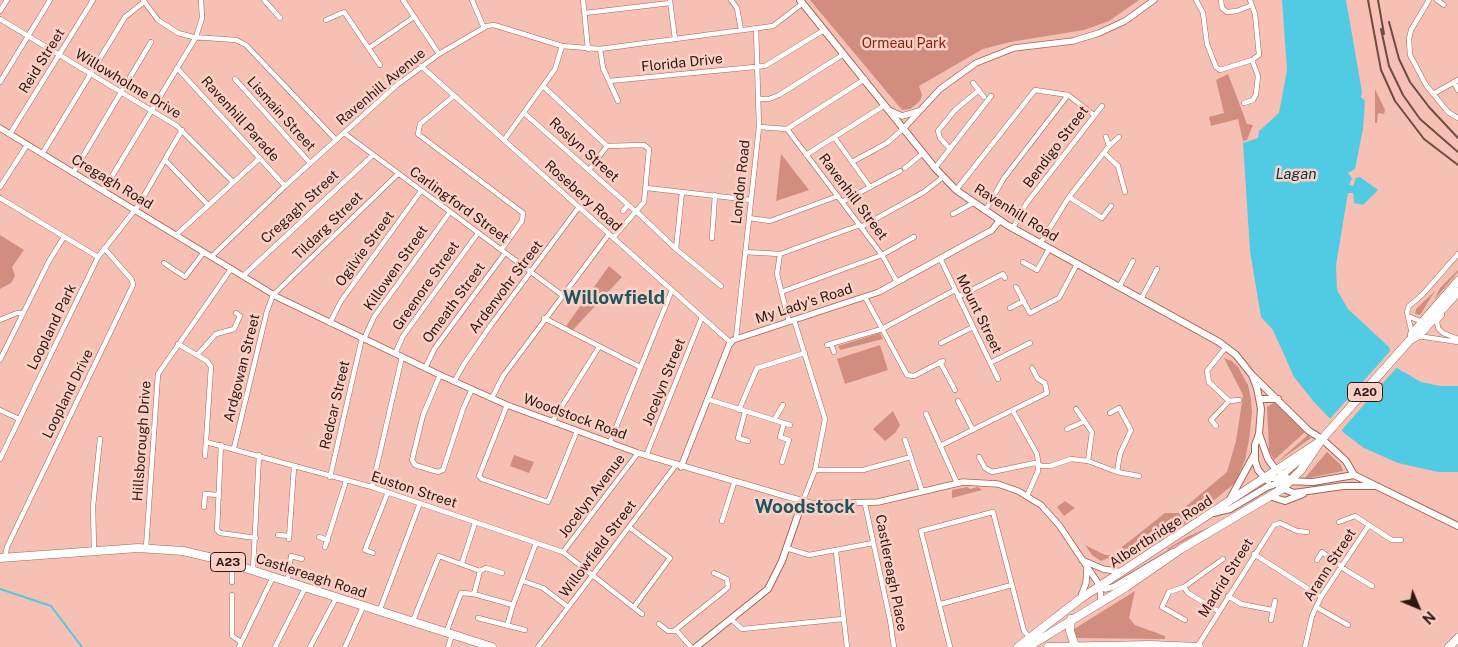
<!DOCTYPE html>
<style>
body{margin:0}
#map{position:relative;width:1458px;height:647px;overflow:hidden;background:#f7c0b4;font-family:"Public Sans",sans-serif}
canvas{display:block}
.north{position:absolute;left:1393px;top:582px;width:50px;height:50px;-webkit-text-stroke:4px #fbd1c7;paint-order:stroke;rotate:135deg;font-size:14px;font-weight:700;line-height:20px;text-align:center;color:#2f1712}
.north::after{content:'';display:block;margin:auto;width:18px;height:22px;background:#2f1712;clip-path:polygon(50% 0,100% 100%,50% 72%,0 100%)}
</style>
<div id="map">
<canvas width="1458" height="647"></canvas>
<div class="north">N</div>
</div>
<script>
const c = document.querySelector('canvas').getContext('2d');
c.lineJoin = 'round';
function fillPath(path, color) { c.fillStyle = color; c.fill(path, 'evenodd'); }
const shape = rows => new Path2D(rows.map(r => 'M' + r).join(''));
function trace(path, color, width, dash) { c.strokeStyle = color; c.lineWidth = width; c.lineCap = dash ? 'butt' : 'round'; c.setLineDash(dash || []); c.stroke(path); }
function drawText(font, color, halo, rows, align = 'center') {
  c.font = font + ' "Public Sans",sans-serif'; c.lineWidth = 5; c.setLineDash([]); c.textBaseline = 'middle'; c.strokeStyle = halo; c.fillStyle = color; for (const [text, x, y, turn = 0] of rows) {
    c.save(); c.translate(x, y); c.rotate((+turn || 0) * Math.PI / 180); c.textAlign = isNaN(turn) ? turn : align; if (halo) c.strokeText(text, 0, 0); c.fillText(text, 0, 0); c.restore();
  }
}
fillPath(shape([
 [810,0,1139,0,1109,21,1084,30,1010,42,983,49,919,86,922,95,920,101,910,109,902,110],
 [1228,74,1247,124,1253,125,1247,140,1243,141,1238,119,1211,126,1209,117,1224,113,1216,80],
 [1375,89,1385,110,1384,114,1378,113,1377,123,1375,123],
 [781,154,809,190,776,201],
 [0,235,24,250,12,267,15,276,11,283,0,289],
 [609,266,622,277,573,330,566,326],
 [1458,270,1458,272,1434,300,1440,288],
 [1435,291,1420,315,1415,314,1416,309],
 [880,333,883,339,840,350,838,346],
 [880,345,888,370,845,384,837,359],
 [1224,358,1232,361,1238,367,1248,385,1251,399,1252,412,1249,440,1245,460,1235,483,1213,501,1206,502,1195,509,1192,513,1191,520,1131,557,1122,556,1112,561,1108,558,1101,561,1092,555,1085,545,1105,555,1112,555,1165,513,1178,513,1227,472,1236,441,1243,395],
 [1275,402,1305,432,1274,460,1269,450,1267,407],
 [893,411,900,425,896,432,885,441,873,429],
 [1308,435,1311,438,1276,463],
 [1327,452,1341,465,1343,471,1304,479],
 [514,455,534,462,529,473,510,466],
 [967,487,970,489,978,487,982,490,952,498,952,490],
 [1065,501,1075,508,1064,516,1057,507],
 [1214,525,1168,550,1167,549,1187,537],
 [1135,591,1129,618,1135,625,1165,636,1165,639,1076,638,1074,629]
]), '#d18e7f');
fillPath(shape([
 [1282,0,1346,0,1362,92,1361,97,1365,101,1363,129,1355,169,1348,173,1352,178,1349,185,1353,186,1356,178,1360,177,1378,190,1363,205,1354,203,1353,193,1348,193,1336,265,1337,290,1348,309,1389,347,1395,367,1421,382,1440,386,1458,386,1458,472,1438,472,1398,463,1364,448,1344,433,1314,402,1294,377,1273,330,1261,317,1250,251,1243,143,1258,138,1259,131,1279,113,1287,70]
]), '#50cbe3');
fillPath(shape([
 [1392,349,1398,366,1340,432,1328,421]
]), '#f7c0b4');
trace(shape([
 [0,589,51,606,82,647]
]), '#50cbe3', 2);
const minor = shape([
 [143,0,158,20,178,33,193,37,236,40,246,45,336,140],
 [264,0,280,18],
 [403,0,439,54],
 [472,0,484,28],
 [583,0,588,49],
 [731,0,737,8,741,30],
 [1196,0,1203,13,1207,44,1216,67,1220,70,1252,60,1259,55,1255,14,1250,0],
 [1221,0,1222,8,1227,12,1237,11,1252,5],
 [1429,0,1411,30,1409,39,1410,55,1426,85,1448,112,1458,118],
 [1437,0,1444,5],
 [670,1,675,39],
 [0,11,7,0],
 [585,13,670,3],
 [0,19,177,126,233,182],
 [326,20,344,12,380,65],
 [369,48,414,17],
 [600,49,603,68,618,101],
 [421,66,730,342],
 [177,68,285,186],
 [235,79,310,163],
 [609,81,765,66,824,30],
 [0,82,50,0],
 [1454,82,1458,90],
 [973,83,984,97],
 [543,86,607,146,644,145,649,149,644,202,613,238],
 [1433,94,1458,80],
 [454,96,420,124,418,134,523,213,522,221,501,250],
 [759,99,769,99,779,95,844,54],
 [1244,103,1253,100,1256,94,1258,76,1252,60],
 [524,113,633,209],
 [759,127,787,129,865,79],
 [787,129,882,255,897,282],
 [344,133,562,295],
 [10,134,93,0],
 [834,137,870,187],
 [1106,137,1109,146],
 [504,140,555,69,562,46],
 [950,149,940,138,938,131,955,110,979,90],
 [1104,153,1118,166,1125,192],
 [42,154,125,17,144,2],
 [806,155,885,105],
 [165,160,208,205],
 [852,162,887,143,904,128],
 [905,168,923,153],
 [935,168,991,96],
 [589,170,607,146],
 [73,173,151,42],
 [0,187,27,145],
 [647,188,751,200],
 [956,190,1035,90,1068,95,1094,115],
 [103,191,196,37,202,18,201,0],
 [1069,197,1102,218,1111,206],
 [0,198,98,257],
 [842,202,900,171],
 [623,211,628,205],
 [985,211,1004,178,1068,95],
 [637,212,676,249,721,286],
 [953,214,973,203],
 [749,218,770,221,838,196],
 [861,227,924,192,943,177],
 [1013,228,1026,204,1102,106],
 [176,235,260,158],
 [712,238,715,195],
 [1040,244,1069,197,1109,146,1119,137],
 [676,249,682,192],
 [745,252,780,254,860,225],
 [780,254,777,274,789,322],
 [211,257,285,186,397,85,439,54,487,26,494,25,562,46,600,49,773,26,803,3],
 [940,258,998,379],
 [1023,262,1037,270,1049,249],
 [164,263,185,277,204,252],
 [243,276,373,155],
 [1016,287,1030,313,1059,298,1077,264],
 [1119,287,1133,261],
 [781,292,882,255,914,237],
 [865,297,907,375,914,376,943,361],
 [958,297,1003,274,1005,278],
 [1141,299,1157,269],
 [1010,308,1024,301],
 [1442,315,1437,321,1438,328,1443,333,1458,339],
 [1408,316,1422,322],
 [544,318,640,367],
 [0,320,17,313,23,313],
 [794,320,825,419,815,470,802,503],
 [330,323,341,301,421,191],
 [1412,334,1407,312,1409,306,1422,295,1458,254],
 [1418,336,1458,342],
 [736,338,759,127,756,28],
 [364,339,374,317,450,212],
 [941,343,973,327],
 [178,344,207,361,211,367,205,456],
 [831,344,834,352],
 [827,345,882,329,955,290],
 [395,354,403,336,478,233],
 [197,355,216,334,234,329,240,316,236,313],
 [0,360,49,261,64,237],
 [940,362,955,390],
 [990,363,1030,343],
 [425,368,435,348,505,253],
 [440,375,423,415,412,460,415,465,438,472,443,470,463,409,472,389],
 [454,382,464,364,491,325,579,207],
 [492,398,503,376,609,234],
 [707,399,790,425],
 [958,401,973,430],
 [1229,401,1239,400],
 [507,405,479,476,482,479,548,502,577,431],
 [1076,409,1092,432,1088,461],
 [0,410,19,419],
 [739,410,757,368,805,353],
 [1013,411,1037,454,1038,461,1038,471,1027,496],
 [745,412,738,438,748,441],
 [1110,413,1119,408,1131,430,1120,454,1117,472],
 [926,414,957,483],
 [774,420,783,405],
 [552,422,599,347],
 [1216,426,1211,420,1229,401,1209,382,1207,371,1226,347],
 [1067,429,1083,422],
 [905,440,922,491],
 [206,442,372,487,563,552,642,614],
 [610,442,672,290],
 [221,445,217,530,220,533,256,538],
 [940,446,1047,393,1045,383,1038,379,1032,368],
 [234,448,267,311,273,295,398,174],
 [646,456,702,317],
 [979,457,985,468,992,472,1035,463,1042,466,1050,466,1071,459,1088,461,1117,472,1139,476],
 [0,459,98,257,138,206,182,130],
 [782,462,789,440,780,437,784,423],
 [815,470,863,470,911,457],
 [330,477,362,338],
 [372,487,402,357],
 [865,504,890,620,894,647],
 [204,507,205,494,218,495],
 [722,521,734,483],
 [1339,522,1355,516,1392,540,1401,540],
 [629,527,670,558,634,607],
 [278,535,289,536],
 [319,537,328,540],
 [289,539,294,467],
 [325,547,346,481],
 [146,548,158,374,231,269],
 [786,548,809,555,873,543],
 [94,550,93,506,100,439],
 [563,552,638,453],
 [836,552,847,647],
 [373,553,365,550,388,492],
 [1254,554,1321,597],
 [5,557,7,547,133,285,132,280,104,248],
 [1317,560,1322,552,1347,571,1372,586],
 [232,563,232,582],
 [462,563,475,523],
 [253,570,259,455],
 [480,571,486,568,502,573],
 [523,581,543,588,568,607],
 [287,582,291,556,302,559],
 [1184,587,1188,593,1218,611],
 [232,595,232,636,241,642],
 [1228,596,1241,604,1272,610],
 [941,604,1012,585],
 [1316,607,1348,625],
 [379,612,420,503],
 [478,618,525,630],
 [731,619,742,629,843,619],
 [1185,620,1162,607,1169,592,1184,587,1223,559],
 [1271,620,1275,601],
 [412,623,439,556,480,571,474,594],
 [659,624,668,631,674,631,725,590,728,587,727,579,714,573],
 [507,626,513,605,536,543],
 [676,630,691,647],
 [446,633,461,593,474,594,513,605],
 [239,647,273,577],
 [275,647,305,588],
 [310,647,336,598],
 [345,647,363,607],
 [448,647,452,635],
 [538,647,676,465],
 [950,647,921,531,993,512,1024,631,1031,639],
 [1197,647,1274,525,1280,523,1297,531,1307,532],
 [1305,647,1312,616,1321,597,1369,525]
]);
const tertiary = shape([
 [891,111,902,116,919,111],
 [0,128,279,298,440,375,507,405,638,453,813,504,878,502,963,482,998,484,1018,491,1041,505,1059,525,1100,586,1101,601],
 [904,128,940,89,976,63,1014,48,1073,41,1099,33,1125,21,1154,0],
 [681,467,729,345,733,340,879,292,992,230,1000,220],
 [1082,560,1103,569,1122,572],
 [1100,586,1105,589,1113,587,1172,552],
 [1080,599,1086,583,1087,568]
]);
const secondary = shape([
 [800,0,935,168,956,190,1007,225,1219,342,1236,355,1252,375,1257,388,1261,409,1259,434,1268,459,1276,470,1292,481],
 [1253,376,1309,431,1322,439,1346,461,1354,475],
 [1260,399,1278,399],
 [1259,434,1255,445,1255,461,1258,470,1268,481],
 [1265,478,1279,478,1303,458,1313,453],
 [1279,487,1294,493,1343,486,1375,486],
 [1272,497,1285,501,1303,494],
 [1229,501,1254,455],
 [1213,513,1230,509,1267,487,1283,481,1313,482,1354,475,1458,526],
 [696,647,768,589,782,561,802,503]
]);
const primary = shape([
 [1412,338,1412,334,1458,281],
 [0,558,138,548,183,551,217,559,492,647],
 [1071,619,1070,631,1075,646],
 [1018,647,1080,599,1319,442],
 [1028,647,1126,587,1181,549,1282,489,1301,470,1322,439,1410,340,1419,335,1458,292],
 [1048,647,1151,645,1199,647],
 [1449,647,1458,638]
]);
trace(minor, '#a26558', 5.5);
trace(tertiary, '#a26558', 7);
trace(secondary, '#a26558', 8);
trace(primary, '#a26558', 9);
trace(minor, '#fff', 4.5);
trace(tertiary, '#fff', 5.5);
trace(secondary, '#fff', 6);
trace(primary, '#fff', 8);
trace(shape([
 [1368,0,1381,70,1395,101,1424,139,1458,165],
 [1378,0,1384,34],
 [1389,22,1399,59,1410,82,1429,107,1458,138],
 [1381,29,1389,66,1403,95,1420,119,1458,152]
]), '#6d4c44', 2);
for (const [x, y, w] of [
 [1365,392,35],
 [228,562,35]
]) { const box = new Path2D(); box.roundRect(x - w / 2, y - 9.5, w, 19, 4); c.fillStyle = '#fbd1c7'; c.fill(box); trace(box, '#2f1712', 1); }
drawText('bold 12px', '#2f1712', null, [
 ["A20",1365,392],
 ["A23",228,562]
]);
drawText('14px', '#8a220f', '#fbd1c7', [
 ["Ormeau Park",904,44]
]);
drawText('14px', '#2f1712', '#fbd1c7', [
 ["Reid Street",42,61,-58],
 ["Florida Drive",682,63,-6],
 ["Willowholme Drive",128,84,31],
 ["Ravenhill Avenue",381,87,-40],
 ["Lismain Street",281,114,48],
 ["Ravenhill Parade",240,119,48],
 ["Bendigo Street",1056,147,-53],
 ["Roslyn Street",584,150,42],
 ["Cregagh Road",112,182,31],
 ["London Road",741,182,-84],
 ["Rosebery Road",583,196,42],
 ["Ravenhill Street",853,197,53],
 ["Carlingford Street",459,205,36],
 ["Cregagh Street",300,207,-43],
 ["Ravenhill Road",1016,213,32],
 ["Tildarg Street",328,226,-44],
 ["Ogilvie Street",365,249,-54],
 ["Killowen Street",396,268,-55],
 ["Greenore Street",426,286,-55],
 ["Ardenvohr Street",506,287,-53],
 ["Omeath Street",454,303,-54],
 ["My Lady's Road",804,304,-18],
 ["Mount Street",979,314,64],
 ["Loopland Park",52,327,-64],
 ["Ardgowan Street",242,368,-76],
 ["Jocelyn Street",664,382,-68],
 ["Loopland Drive",68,394,-64],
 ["Redcar Street",335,405,-77],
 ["Woodstock Road",575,417,20],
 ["Hillsborough Drive",142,441,-86],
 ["Euston Street",414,490,18],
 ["Jocelyn Avenue",592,496,-53],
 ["Albertbridge Road",1161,532,-33],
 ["Willowfield Street",598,549,-53],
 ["Arann Street",1330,565,-57],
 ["Castlereagh Place",891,573,79],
 ["Castlereagh Road",311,576,18],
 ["Madrid Street",1226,578,-58]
]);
drawText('italic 15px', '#003a44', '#fbd1c7', [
 ["Lagan",1296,174]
]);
drawText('bold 19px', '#1e5660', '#fbd1c7', [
 ["Willowfield",614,298],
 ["Woodstock",805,507]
]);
</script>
